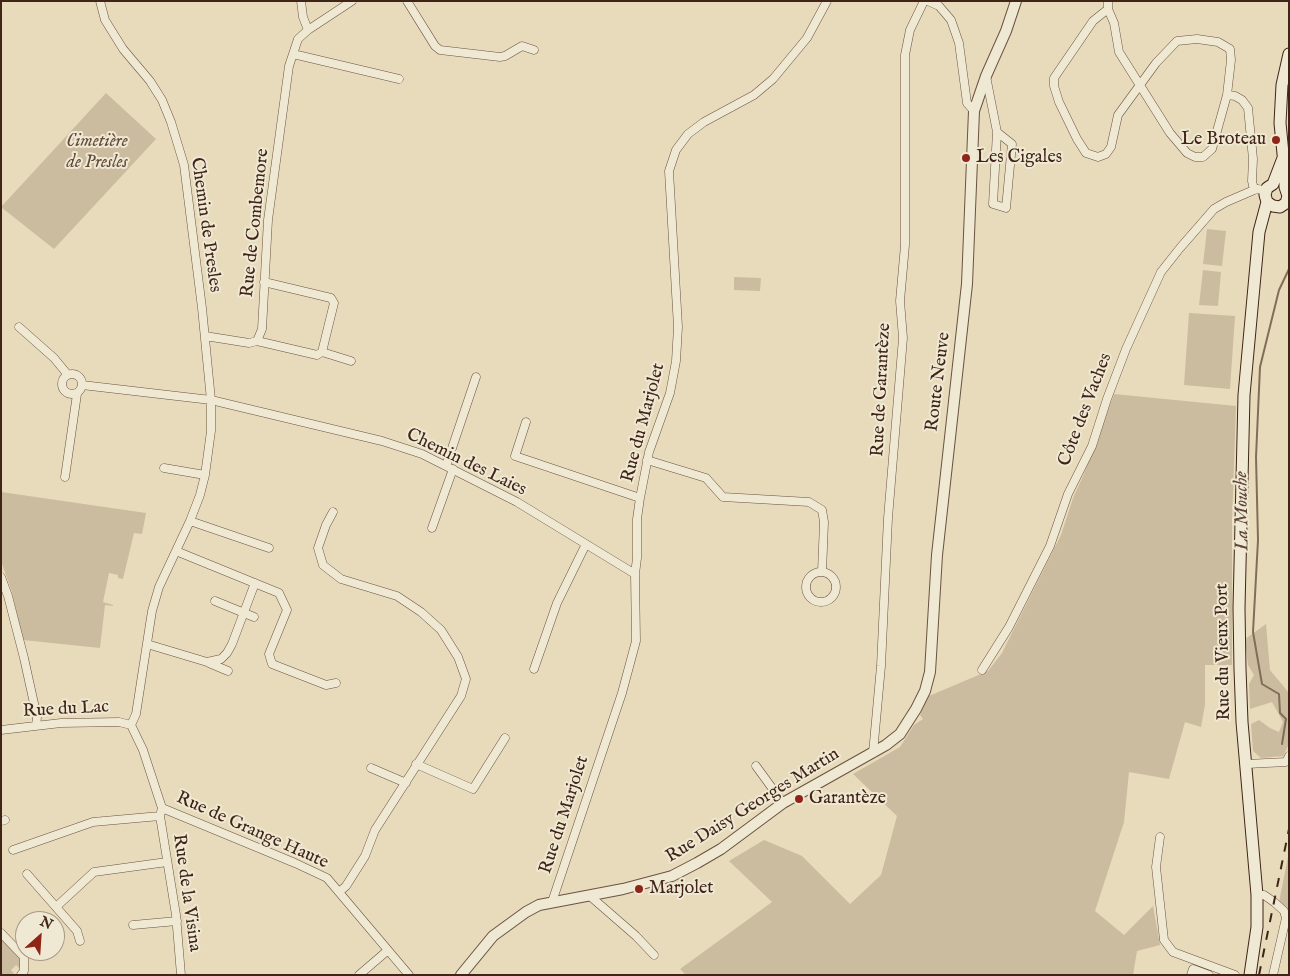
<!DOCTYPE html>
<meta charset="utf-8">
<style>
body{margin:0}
#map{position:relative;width:1290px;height:976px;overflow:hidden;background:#e7dbbb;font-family:"IM FELL English",serif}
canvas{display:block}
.frame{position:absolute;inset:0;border:2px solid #402418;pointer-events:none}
.north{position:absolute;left:15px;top:911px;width:50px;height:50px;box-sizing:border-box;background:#efe8d3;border:1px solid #a99a88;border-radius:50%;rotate:26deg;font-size:14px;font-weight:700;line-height:20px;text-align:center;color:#402418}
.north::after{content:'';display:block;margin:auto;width:18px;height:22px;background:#8f2418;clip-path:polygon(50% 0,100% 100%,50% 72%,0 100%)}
</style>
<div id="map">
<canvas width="1290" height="976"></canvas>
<div class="frame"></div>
<div class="north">N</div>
</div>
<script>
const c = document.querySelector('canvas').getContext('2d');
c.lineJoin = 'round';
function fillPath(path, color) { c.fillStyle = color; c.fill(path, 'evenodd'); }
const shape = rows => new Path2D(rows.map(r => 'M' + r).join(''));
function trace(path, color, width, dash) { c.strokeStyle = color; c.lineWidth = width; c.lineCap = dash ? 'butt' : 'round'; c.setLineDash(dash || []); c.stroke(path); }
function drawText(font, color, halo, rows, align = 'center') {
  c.font = font + ' "IM FELL English",serif'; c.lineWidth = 4; c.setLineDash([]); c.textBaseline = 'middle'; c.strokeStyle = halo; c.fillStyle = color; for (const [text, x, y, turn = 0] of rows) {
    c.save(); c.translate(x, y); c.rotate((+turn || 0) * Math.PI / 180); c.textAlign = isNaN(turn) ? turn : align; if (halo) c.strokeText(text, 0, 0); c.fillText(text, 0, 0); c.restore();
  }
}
fillPath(shape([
 [106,93,156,139,54,249,1,207],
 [1207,229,1226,231,1222,266,1203,264],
 [1203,270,1221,272,1218,306,1199,305],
 [734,277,761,278,760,291,734,290],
 [1189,313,1235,316,1230,389,1184,385],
 [1114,394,1236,406,1232,521,1232,665,1205,665,1205,705,1201,727,1185,722,1169,779,1129,772,1124,822,1095,911,1124,935,1153,906,1160,945,1137,951,1133,975,686,975,680,969,772,902,729,861,764,840,802,856,850,904,881,875,897,816,853,774,900,747,914,725,923,719,920,715,929,696,988,671,1002,653,1061,535,1073,498,1084,474],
 [1,492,146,513,142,534,134,533,123,579,118,578,118,575,109,573,103,602,113,605,113,606,105,605,100,648,23,640,12,592,1,561],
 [1266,624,1270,670,1289,693,1289,744,1283,756,1261,758,1253,751,1251,724,1259,720,1270,728,1279,732,1283,722,1272,702,1250,709,1249,684,1254,675,1248,665,1245,639],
 [1289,852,1289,935,1278,907],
 [1,937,21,959,22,964,19,968,16,965,11,970,14,974,13,975,1,975]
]), '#cbbc9f');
trace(shape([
 [1282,744,1286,719,1280,713,1279,694,1262,684,1253,632,1258,540,1256,457,1260,367,1279,290,1289,269]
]), '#826d59', 2);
const minor = shape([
 [100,1,105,20,123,49,150,81,162,100,171,122,184,165,202,308,211,400,211,431,205,475,200,495,190,521,159,587,152,611,136,714,131,725],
 [301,1,303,17,308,30],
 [407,1,435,46,440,50,500,57,505,56,522,46,534,50],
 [928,1,939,6,951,20,959,43,967,103,974,111],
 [1108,1,1108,9,1114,23,1119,52,1170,133,1187,153,1195,157,1203,157,1212,149,1227,95,1235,96,1242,100,1248,108,1253,159,1252,181,1254,190],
 [1108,9,1093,21,1054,78,1054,86,1059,102,1077,139,1086,153,1098,157,1106,154,1111,147,1118,115,1156,63,1177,41,1197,39,1218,42,1230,49,1231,60,1227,95],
 [293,54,399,79],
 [986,76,997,132,993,204,1006,208,1012,144,997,132],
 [19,327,54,358,68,375],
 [205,336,249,343,257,341,262,329,268,220,289,66,298,39,308,30,352,1],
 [257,341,317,355,322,352,334,303,331,298,264,282],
 [322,352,351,361],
 '62 384a10 10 0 1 1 20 0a10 10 0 1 1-20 0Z',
 [82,385,211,400,382,441,422,454,517,502,635,574],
 [526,422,515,456,640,498],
 [647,460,706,478,723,497,809,502,822,510,824,522,822,572],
 [446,466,476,377],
 [164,468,205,475],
 [65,477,77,394],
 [333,512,326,525,318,548,323,565,341,579,397,596,421,612,441,630,458,657,466,679,461,696,375,830,365,856,346,886,339,892],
 [190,521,269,548],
 [432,528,453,469],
 [176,551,279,593,287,610,269,654,272,664,326,685,336,683],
 '806 587a15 15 0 1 1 30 0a15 15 0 1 1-30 0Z',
 [1,577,8,596,24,658,37,717,36,726],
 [215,601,254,617],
 [147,644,207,662,221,659,227,653,232,644,255,583],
 [209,663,228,671],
 [534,669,557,603,586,544],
 [982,670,1009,627,1050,546,1068,494,1092,446,1107,399,1126,349,1161,272,1180,248,1214,209,1226,202,1254,190,1258,189,1266,191],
 [131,725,143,750,162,808,160,816,176,915,181,975],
 [1,730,61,723,119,722,131,725],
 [873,753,881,666,888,518,903,338,900,301,905,245,905,55,910,30,924,1],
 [416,764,473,789,505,738],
 [1247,764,1286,762,1289,756],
 [756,766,783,803],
 [371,768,406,783],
 [162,808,295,863,327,878,409,975],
 [1,821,5,820],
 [1160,837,1156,867,1164,940,1173,952,1235,975],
 [13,850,93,822,160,816],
 [27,874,77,931,80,941],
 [1257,895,1264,895,1274,902,1284,911,1286,918,1273,975],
 [590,896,636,936,654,955],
 [552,902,622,693,636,641,635,574,637,558,637,519,640,498,649,452,670,393,676,361,678,327,669,171,676,150,688,134,704,122,754,95,773,79,807,38,827,1],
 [56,907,94,872,167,862],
 [133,925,177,921],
 [1,933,24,957,24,971,21,975],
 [359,975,387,951],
 [1191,975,1193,969,1209,975]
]);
const tertiary = shape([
 [461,975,493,936,526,912,539,905,623,889,672,876,697,863,721,849,783,803,886,745,900,734,916,709,925,691,930,672,937,555,967,284,974,111,986,76,1006,31,1016,1]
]);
const secondary = shape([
 [1267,202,1273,206,1280,207,1286,203,1288,196,1285,187,1285,174,1280,123,1282,85,1289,54],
 [1250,975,1257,927,1257,895,1242,722,1240,669,1239,608,1244,395,1259,232,1267,202,1265,195,1267,188,1273,184,1283,158]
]);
trace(minor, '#6a5241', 9);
trace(tertiary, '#6a5241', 12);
trace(secondary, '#402418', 13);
trace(minor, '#efe8d3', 8);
trace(tertiary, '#efe8d3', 10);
trace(secondary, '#efe8d3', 11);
trace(shape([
 [1259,975,1289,829]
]), '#402418', 2, [9, 9]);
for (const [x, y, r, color] of [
 [1276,140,5,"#8f2418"],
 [966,158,5,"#8f2418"],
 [799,799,5,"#8f2418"],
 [639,889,5,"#8f2418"]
]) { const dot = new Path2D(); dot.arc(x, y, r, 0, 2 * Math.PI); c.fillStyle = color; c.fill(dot); trace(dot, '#efe8d3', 2); }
drawText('18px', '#402418', '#efe8d3', [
 ["Le Broteau",1266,140,"right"],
 ["Les Cigales",976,158],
 ["Garantèze",809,799],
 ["Marjolet",649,889]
], 'left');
drawText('italic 18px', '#634a3a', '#efe8d3', [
 ["Cimetière",97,142],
 ["de Presles",97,163]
]);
drawText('18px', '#402418', '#efe8d3', [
 ["Rue de Combemore",256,223,-84],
 ["Chemin de Presles",205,225,82],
 ["Route Neuve",939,382,-83],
 ["Rue de Garantèze",882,390,-87],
 ["Côte des Vaches",1086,410,-69],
 ["Rue du Marjolet",644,423,-75],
 ["Chemin des Laies",466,463,26],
 ["Rue du Vieux Port",1224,652,-91],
 ["Rue du Lac",66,710,-3],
 ["Rue Daisy Georges Martin",753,806,-32],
 ["Rue du Marjolet",565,815,-72],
 ["Rue de Grange Haute",252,831,24],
 ["Rue de la Visina",186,893,82]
]);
drawText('italic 19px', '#614838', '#efe8d3', [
 ["La Mouche",1243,511,-91]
]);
</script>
